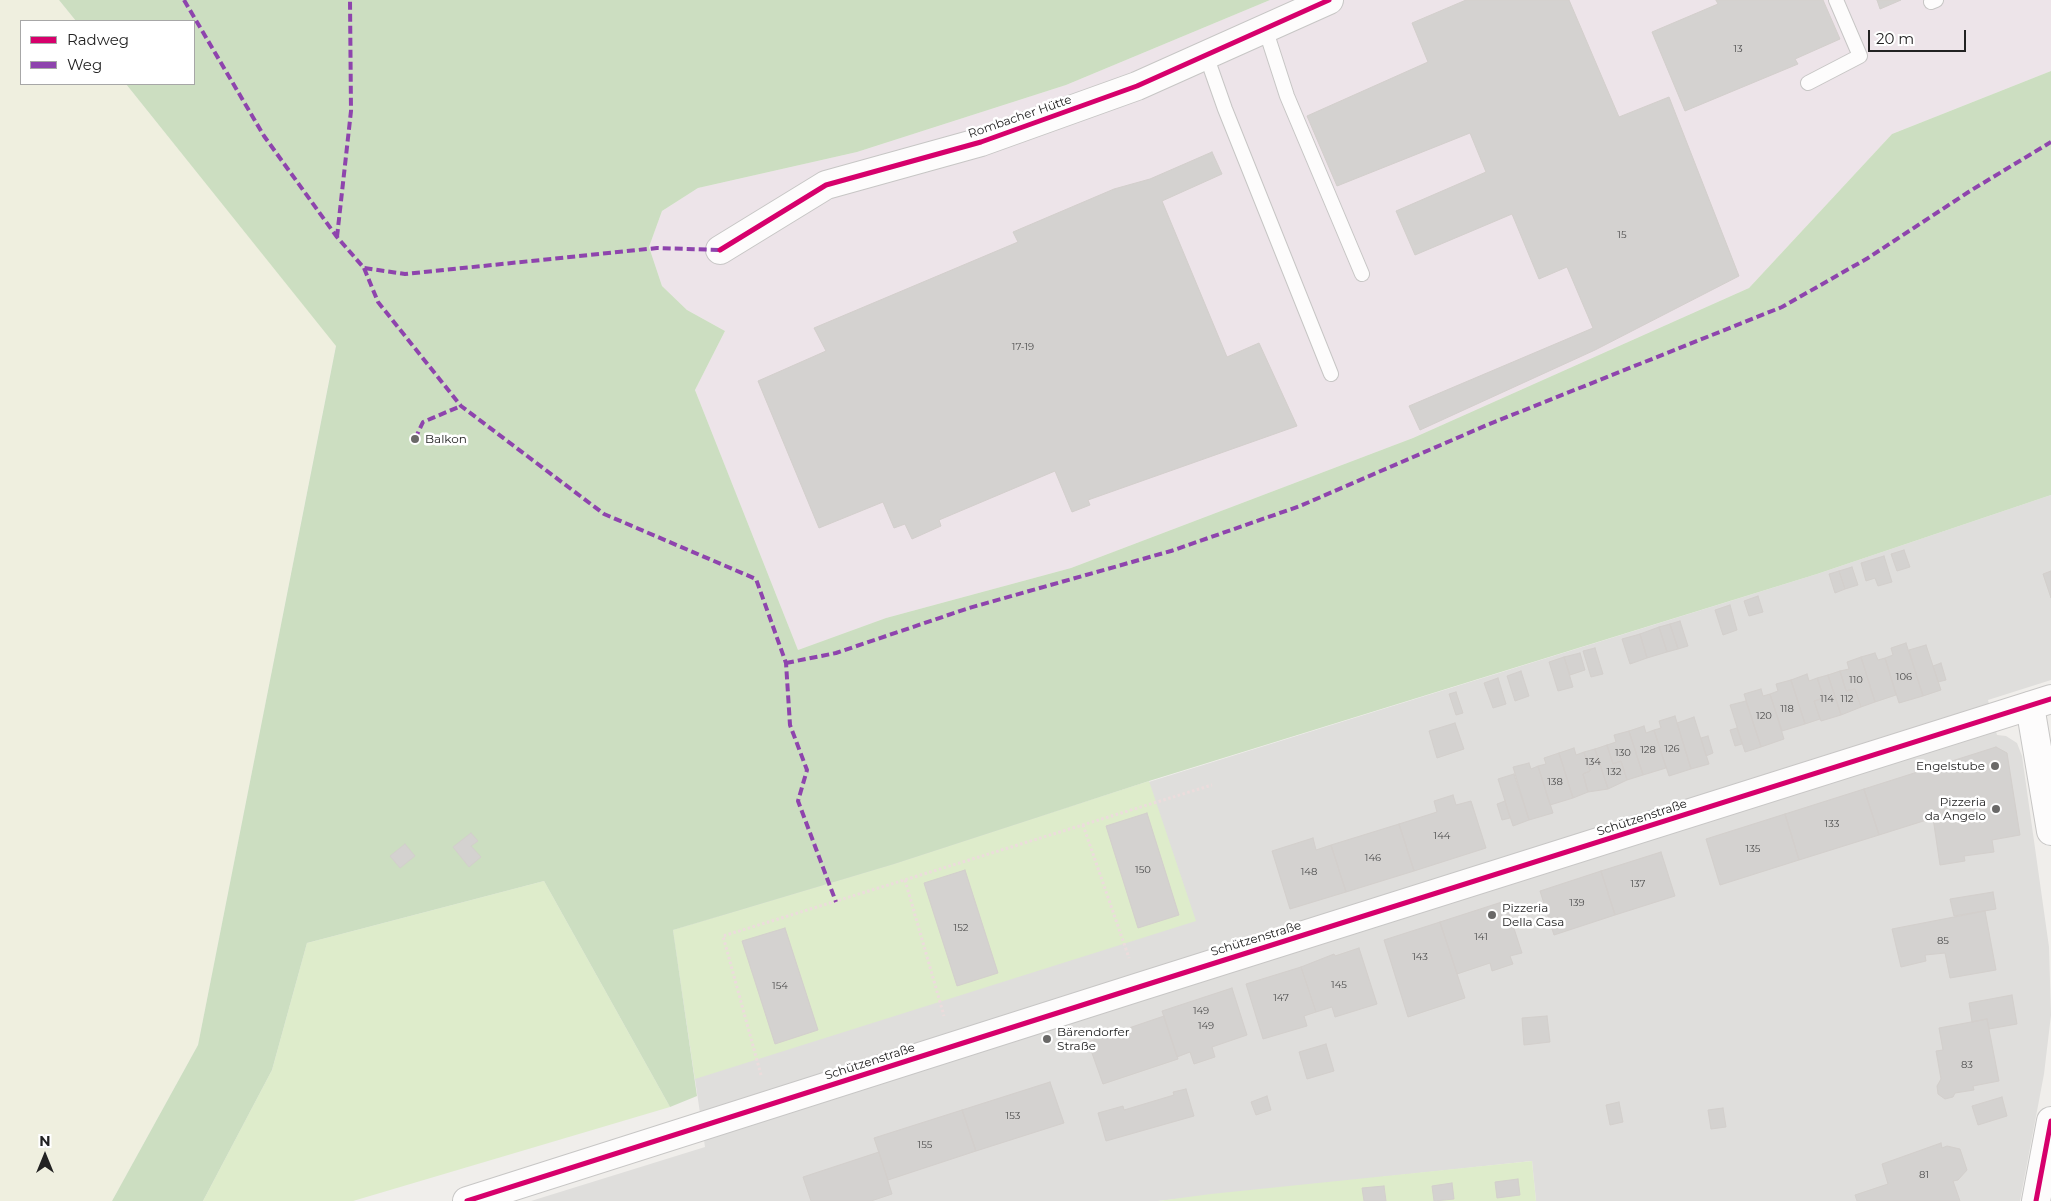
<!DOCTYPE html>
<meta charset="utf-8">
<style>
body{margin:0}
#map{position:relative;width:2051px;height:1201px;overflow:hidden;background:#f0eeeb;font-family:Montserrat,sans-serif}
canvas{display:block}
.legend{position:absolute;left:20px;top:20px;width:175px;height:65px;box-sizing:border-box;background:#fff;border:1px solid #a7a7a7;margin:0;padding:6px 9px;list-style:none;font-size:15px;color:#222}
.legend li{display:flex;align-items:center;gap:10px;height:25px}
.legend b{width:25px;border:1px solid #a7a7a7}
.north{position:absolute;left:20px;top:1131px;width:50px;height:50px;-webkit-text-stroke:4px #fff;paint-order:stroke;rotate:0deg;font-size:14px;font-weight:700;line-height:20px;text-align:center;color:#222}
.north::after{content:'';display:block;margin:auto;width:18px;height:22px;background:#222;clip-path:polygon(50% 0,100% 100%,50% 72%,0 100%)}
.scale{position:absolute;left:1868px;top:30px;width:98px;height:22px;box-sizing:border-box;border:2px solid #222;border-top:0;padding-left:6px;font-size:15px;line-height:18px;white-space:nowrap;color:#222;-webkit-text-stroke:4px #fff;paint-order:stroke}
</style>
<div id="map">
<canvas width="2051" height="1201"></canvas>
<ul class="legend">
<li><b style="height:6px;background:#d6006c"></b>Radweg</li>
<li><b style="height:6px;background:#8e44ad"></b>Weg</li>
</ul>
<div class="north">N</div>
<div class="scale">20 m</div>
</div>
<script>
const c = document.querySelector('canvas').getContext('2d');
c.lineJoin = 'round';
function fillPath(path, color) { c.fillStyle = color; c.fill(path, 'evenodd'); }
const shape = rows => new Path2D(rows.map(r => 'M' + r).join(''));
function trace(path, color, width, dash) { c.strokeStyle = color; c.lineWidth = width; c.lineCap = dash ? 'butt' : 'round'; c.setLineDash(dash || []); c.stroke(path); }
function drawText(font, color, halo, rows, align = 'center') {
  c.font = font + ' Montserrat,sans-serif'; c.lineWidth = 5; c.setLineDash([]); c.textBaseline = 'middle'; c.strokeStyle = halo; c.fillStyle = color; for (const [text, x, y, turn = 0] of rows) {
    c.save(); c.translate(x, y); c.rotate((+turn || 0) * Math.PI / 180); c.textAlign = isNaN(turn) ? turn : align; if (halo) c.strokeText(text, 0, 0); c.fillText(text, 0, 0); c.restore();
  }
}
fillPath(shape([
 [2051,495,2051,680,1988,700,1997,735,2006,736,2017,743,2022,756,2049,947,2051,1015,2044,1074,2020,1201,1536,1201,1532,1161,1158,1201,531,1201,705,1147,673,930,1817,574]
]), '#dfdedc');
fillPath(shape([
 [1270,0,2051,0,2051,71,1892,134,1749,288,1413,438,1071,568,886,618,798,650,695,390,725,331,687,310,662,286,649,247,662,211,698,188,857,152,1066,85]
]), '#ede4e9');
fillPath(shape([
 [0,0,59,0,76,21,21,21,21,84,126,84,336,345,198,1045,112,1201,0,1201]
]), '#efefdf');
fillPath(shape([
 [1149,781,1196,921,695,1079,673,930,894,864],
 [544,881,670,1107,353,1201,203,1201,272,1070,307,943],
 [1532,1161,1536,1201,1158,1201,1211,1194]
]), '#deeccb');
fillPath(shape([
 [59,0,1270,0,1066,85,857,152,698,188,662,211,649,247,662,286,687,310,725,331,695,390,798,650,886,618,1071,568,1413,438,1749,288,1892,134,2051,71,2051,495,1817,574,1149,781,894,864,673,930,697,1096,670,1107,544,881,307,943,272,1070,203,1201,112,1201,198,1045,336,346,126,84,194,84,194,21,76,21]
]), '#ccdec1');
const building = shape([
 [1466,0,1569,0,1619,117,1669,97,1739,276,1595,350,1420,430,1409,406,1593,328,1567,267,1539,279,1512,214,1415,255,1396,211,1486,172,1470,133,1337,186,1307,116,1428,62,1412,23,1466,0],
 [1716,0,1823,0,1840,39,1795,59,1798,64,1685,111,1652,32,1718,4,1716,0],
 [1877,0,1901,0,1880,9,1877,0],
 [1212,152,1222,174,1162,201,1227,357,1259,343,1297,426,1088,500,1090,505,1072,512,1055,471,939,520,941,526,912,539,905,524,894,528,883,502,819,528,758,381,826,351,814,328,1018,242,1013,232,1114,189,1150,179,1212,152],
 [1904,550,1910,567,1897,571,1891,554,1904,550],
 [1884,556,1892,582,1878,586,1875,578,1866,581,1861,563,1884,556],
 [1852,567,1858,585,1845,589,1839,571,1852,567],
 [1839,571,1845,589,1835,593,1829,574,1839,571],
 [2051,571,2051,598,2043,574,2051,571],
 [1758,596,1763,612,1749,616,1744,601,1758,596],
 [1730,605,1737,630,1723,635,1715,610,1730,605],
 [1680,621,1688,646,1678,649,1670,624,1680,621],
 [1670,624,1678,649,1667,652,1659,627,1670,624],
 [1659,627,1667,652,1647,658,1640,634,1659,627],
 [1640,634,1647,658,1630,664,1622,639,1640,634],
 [1906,643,1923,696,1899,703,1885,658,1893,655,1891,648,1906,643],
 [1926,645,1941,690,1923,696,1909,650,1926,645],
 [1595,648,1603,674,1591,677,1583,651,1595,648],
 [1580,653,1585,670,1570,675,1564,657,1580,653],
 [1875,653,1878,660,1885,658,1896,695,1875,702,1861,657,1875,653],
 [1564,657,1573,687,1558,691,1549,662,1564,657],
 [1861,657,1875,702,1861,707,1855,689,1846,691,1840,671,1849,669,1847,662,1861,657],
 [1941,663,1946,680,1938,682,1933,666,1941,663],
 [1521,671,1529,696,1515,701,1507,676,1521,671],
 [1840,671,1846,691,1855,689,1861,707,1841,715,1828,675,1840,671],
 [1807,674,1809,681,1817,678,1824,698,1814,701,1820,719,1805,724,1791,680,1807,674],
 [1828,675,1841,715,1821,721,1814,701,1824,698,1817,678,1828,675],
 [1498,678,1506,704,1493,708,1484,683,1498,678],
 [1791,680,1805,724,1782,731,1770,694,1778,691,1776,684,1791,680],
 [1761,689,1763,696,1770,694,1784,739,1761,747,1744,694,1761,689],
 [1456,692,1463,713,1456,715,1449,694,1456,692],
 [1746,701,1761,747,1745,752,1730,705,1746,701],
 [1675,716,1691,769,1669,776,1654,730,1661,728,1659,721,1675,716],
 [1694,717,1709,764,1691,769,1677,723,1694,717],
 [1455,723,1464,749,1437,758,1429,731,1455,723],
 [1644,726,1646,733,1654,730,1666,768,1643,775,1629,731,1644,726],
 [1737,728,1742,744,1735,746,1730,730,1737,728],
 [1629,731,1643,775,1627,780,1621,761,1613,764,1607,745,1616,742,1614,735,1629,731],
 [1708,736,1713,753,1706,756,1701,738,1708,736],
 [1607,745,1613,764,1621,761,1627,780,1608,789,1595,749,1607,745],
 [1996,747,2007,753,2020,835,1992,840,1994,852,1964,856,1965,861,1940,865,1933,818,1879,835,1864,789,1996,747],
 [1574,748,1576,755,1584,752,1590,771,1583,774,1588,792,1573,798,1559,753,1574,748],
 [1595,749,1608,789,1588,792,1583,774,1590,771,1584,752,1595,749],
 [1559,753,1573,798,1550,805,1538,766,1546,764,1544,758,1559,753],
 [1529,763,1531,769,1538,766,1553,813,1529,820,1513,767,1529,763],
 [1514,774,1529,820,1513,826,1498,779,1514,774],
 [1864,789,1879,835,1799,860,1785,814,1864,789],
 [1453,795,1456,805,1471,801,1486,848,1414,871,1399,824,1437,812,1434,801,1453,795],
 [1505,801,1510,818,1502,820,1497,804,1505,801],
 [1147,813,1179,915,1138,928,1106,826,1147,813],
 [1785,814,1799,860,1720,885,1706,839,1785,814],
 [1399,824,1414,871,1346,892,1331,845,1399,824],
 [471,833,478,841,471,846,481,857,469,867,453,847,471,833],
 [1313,838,1316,850,1331,845,1346,892,1290,909,1272,851,1313,838],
 [405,844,415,856,400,868,390,856,405,844],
 [1661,852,1675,896,1615,915,1601,871,1661,852],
 [965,870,998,973,957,986,924,883,965,870],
 [1601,871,1615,915,1554,935,1540,891,1601,871],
 [1993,892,1996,909,1954,916,1950,899,1993,892],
 [1505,901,1522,953,1510,956,1513,964,1492,971,1490,963,1457,974,1440,922,1505,901],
 [1985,911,1996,970,1950,978,1945,953,1925,955,1926,961,1901,967,1892,929,1985,911],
 [1440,922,1465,998,1408,1017,1384,940,1440,922],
 [785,928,818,1030,775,1044,742,941,785,928],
 [1359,948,1377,1004,1335,1017,1332,1007,1316,1012,1301,967,1334,954,1335,956,1359,948],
 [1301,967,1316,1012,1304,1016,1307,1026,1263,1039,1246,984,1301,967],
 [1232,988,1247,1035,1212,1047,1215,1057,1194,1064,1190,1052,1177,1057,1162,1011,1232,988],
 [2012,995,2017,1024,1989,1029,1987,1019,1972,1022,1969,1003,2012,995],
 [1164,1016,1178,1059,1103,1084,1088,1042,1164,1016],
 [1547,1016,1550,1042,1524,1045,1522,1018,1547,1016],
 [1987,1019,1999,1081,1973,1086,1974,1090,1955,1093,1953,1097,1945,1099,1938,1094,1937,1086,1941,1079,1936,1051,1943,1050,1939,1028,1987,1019],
 [1326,1044,1334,1071,1307,1079,1299,1052,1326,1044],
 [1050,1082,1064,1123,976,1151,962,1110,1050,1082],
 [1186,1089,1194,1116,1106,1141,1098,1113,1123,1106,1124,1110,1174,1095,1173,1092,1186,1089],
 [1267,1096,1271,1110,1256,1115,1251,1102,1267,1096],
 [2002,1097,2007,1116,1978,1125,1972,1106,2002,1097],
 [1619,1102,1623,1122,1610,1125,1606,1105,1619,1102],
 [1723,1108,1726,1127,1711,1129,1708,1110,1723,1108],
 [962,1110,976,1151,888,1180,874,1138,962,1110],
 [1941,1143,1942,1148,1947,1146,1960,1149,1967,1170,1958,1180,1953,1181,1960,1201,1857,1201,1855,1195,1888,1184,1882,1164,1941,1143],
 [879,1152,892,1194,871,1201,811,1201,803,1177,879,1152],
 [1518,1179,1520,1195,1497,1198,1495,1182,1518,1179],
 [1452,1183,1454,1199,1434,1201,1432,1186,1452,1183],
 [1384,1186,1386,1201,1364,1201,1362,1188,1384,1186]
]);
fillPath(building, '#d4d2d0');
trace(building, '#d3cfcc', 1);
const service = shape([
 [1931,2,1936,0],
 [1265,28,1287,96,1362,274],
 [1206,55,1225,109,1331,374],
 [1808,83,1860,56,1836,0]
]);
const minor = shape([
 [720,250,826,185,981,142,1137,86,1329,0],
 [2030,706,2051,831],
 [2036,1201,2051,1121]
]);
const tertiary = shape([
 [467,1201,1139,987,2051,699]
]);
trace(service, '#c7c6c5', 16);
trace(minor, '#c7c6c5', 30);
trace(tertiary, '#c7c6c5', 30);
trace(shape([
 [1083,825,1129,958],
 [905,880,944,1016],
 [761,1075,723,936,1212,785]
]), '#ecdcdc', 3, [2.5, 2.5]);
trace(service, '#fdfcfc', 14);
trace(minor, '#fdfcfc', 28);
trace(tertiary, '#fdfcfc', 28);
trace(shape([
 [184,0,264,136,337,237,364,268,405,274,657,248,720,250],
 [337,237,351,111,350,0],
 [364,268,378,302,461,406,604,514,756,579,786,663,790,725,807,770,798,801,836,902],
 [415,439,423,422,461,406],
 [786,663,836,653,969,608,1171,551,1300,506,1487,425,1782,307,1868,258,1970,191,2051,142]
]), '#8e44ad', 4, [8, 4]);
trace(shape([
 [720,250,826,185,981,142,1137,86,1329,0],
 [467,1201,1139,987,2051,699],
 [2036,1201,2051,1121]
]), '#d6006c', 5);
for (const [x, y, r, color] of [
 [415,439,5,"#6a6968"],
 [1995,766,5,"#6a6968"],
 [1996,809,5,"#6a6968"],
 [1492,915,5,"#6a6968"],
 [1047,1039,5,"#6a6968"]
]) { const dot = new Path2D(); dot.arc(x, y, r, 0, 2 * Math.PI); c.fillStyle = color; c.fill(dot); trace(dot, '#fff', 2); }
drawText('10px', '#4e4e4e', null, [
 ["13",1738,49],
 ["15",1622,235],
 ["17-19",1023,347],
 ["106",1904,677],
 ["110",1856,680],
 ["114",1827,699],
 ["112",1847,699],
 ["118",1787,709],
 ["120",1764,716],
 ["126",1672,749],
 ["128",1648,750],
 ["130",1623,753],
 ["134",1593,762],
 ["132",1614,772],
 ["138",1555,782],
 ["133",1832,824],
 ["144",1442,836],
 ["135",1753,849],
 ["146",1373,858],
 ["150",1143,870],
 ["148",1309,872],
 ["137",1638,884],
 ["139",1577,903],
 ["152",961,928],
 ["141",1481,937],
 ["85",1943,941],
 ["143",1420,957],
 ["145",1339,985],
 ["154",780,986],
 ["147",1281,998],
 ["149",1201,1011],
 ["149",1206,1026],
 ["83",1967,1065],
 ["153",1013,1116],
 ["155",925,1145],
 ["81",1924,1175]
]);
drawText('12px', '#222', '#fff', [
 ["Rombacher Hütte",1020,117,-19],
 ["Schützenstraße",1642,818,-18],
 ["Schützenstraße",1256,939,-17],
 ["Schützenstraße",870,1062,-18]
]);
drawText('12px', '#222', '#fff', [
 ["Balkon",425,439],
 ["Engelstube",1985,766,"right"],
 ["Pizzeria",1986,802,"right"],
 ["da Angelo",1986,816,"right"],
 ["Pizzeria",1502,908],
 ["Della Casa",1502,922],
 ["Bärendorfer",1057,1032],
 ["Straße",1057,1046]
], 'left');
</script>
